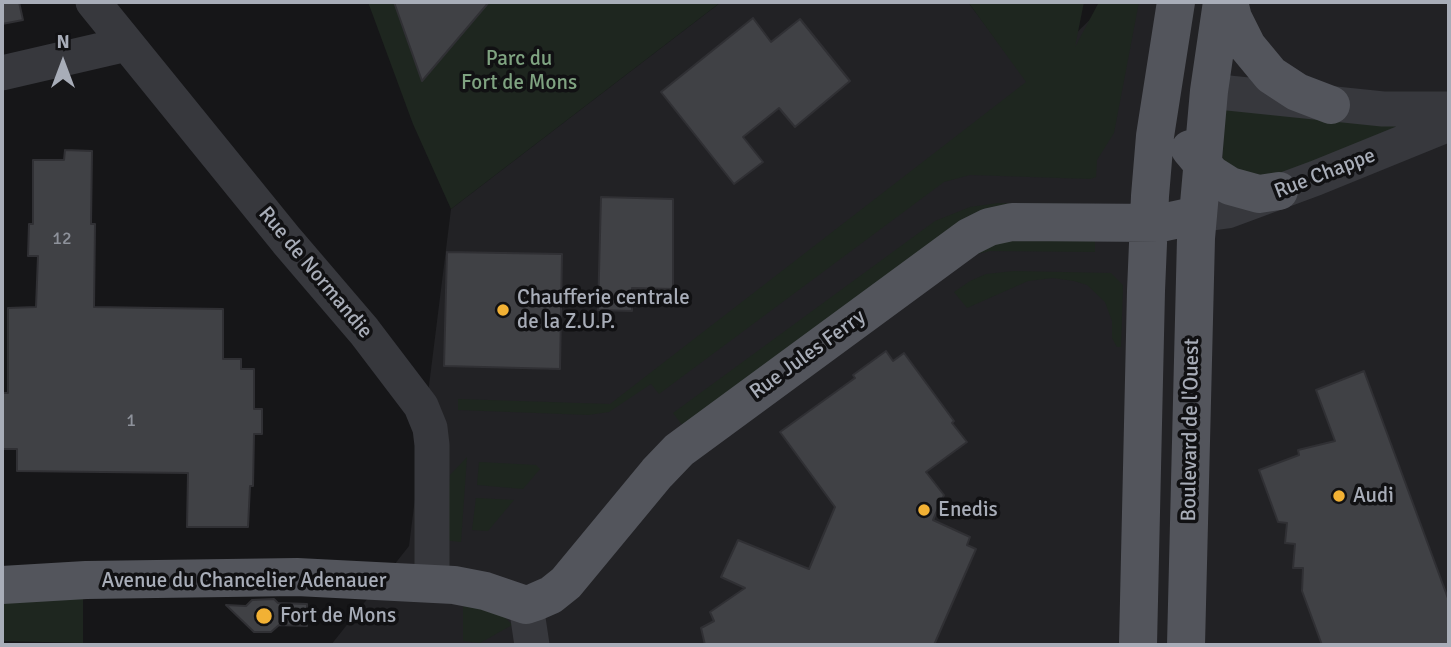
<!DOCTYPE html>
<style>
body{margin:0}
#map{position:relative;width:1451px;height:647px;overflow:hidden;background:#161618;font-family:Signika,sans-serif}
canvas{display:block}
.frame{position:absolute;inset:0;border:4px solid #a8adb8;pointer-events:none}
.north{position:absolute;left:28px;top:28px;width:70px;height:70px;-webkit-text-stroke:5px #111113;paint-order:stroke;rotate:0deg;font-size:19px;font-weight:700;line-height:28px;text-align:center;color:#a8adb8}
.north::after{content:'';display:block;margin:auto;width:24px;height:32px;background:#a8adb8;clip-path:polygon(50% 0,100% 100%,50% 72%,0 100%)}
</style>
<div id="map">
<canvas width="1451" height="647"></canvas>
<div class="frame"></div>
<div class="north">N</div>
</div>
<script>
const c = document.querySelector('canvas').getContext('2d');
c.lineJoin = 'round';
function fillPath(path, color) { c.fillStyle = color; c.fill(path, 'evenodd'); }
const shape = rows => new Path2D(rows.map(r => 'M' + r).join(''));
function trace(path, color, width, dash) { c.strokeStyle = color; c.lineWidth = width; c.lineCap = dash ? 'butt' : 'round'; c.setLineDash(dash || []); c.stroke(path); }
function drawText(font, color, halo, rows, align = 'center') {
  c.font = font + ' Signika,sans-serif'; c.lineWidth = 7; c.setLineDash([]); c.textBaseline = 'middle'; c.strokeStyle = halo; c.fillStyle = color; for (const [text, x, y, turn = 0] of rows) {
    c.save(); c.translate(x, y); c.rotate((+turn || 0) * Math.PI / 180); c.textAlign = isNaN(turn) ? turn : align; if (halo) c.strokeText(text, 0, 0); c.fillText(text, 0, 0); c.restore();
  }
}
fillPath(shape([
 [721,2,968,2,1027,81,1108,2,1449,2,1449,645,331,645,409,546,451,209]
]), '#222225');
fillPath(shape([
 [368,2,394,2,422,80,489,2,721,2,451,209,413,124],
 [968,2,1084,2,1075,47,1099,2,1139,2,1114,133,1097,160,1096,177,1090,179,970,175,944,182,659,394,651,384,609,412,588,415,458,410,458,399,610,404,1026,82],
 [1226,101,1427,119,1281,182,1222,165],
 [998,203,1087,204,1001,210,686,430,673,413,935,221,970,207],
 [1095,234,1095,252,990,251,978,254,982,243],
 [1014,271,1111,273,1123,285,1121,347,1117,347,1112,338,1112,321,1105,302,1087,285,1074,281,1053,278,1028,281,967,308,954,292,970,281,986,274],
 [467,457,461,542,444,540,450,475],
 [479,462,536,465,540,469,523,489,477,485],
 [476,498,514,500,488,531,472,530],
 [83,595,83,643,2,641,2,598],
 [463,596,505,617,512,625,480,643,463,641]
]), '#1e261f');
const building = shape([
 [2,2,19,2,23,20,2,24,2,2],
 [394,2,489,2,422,81,394,2],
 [753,18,771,42,800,19,850,81,795,127,779,108,743,137,763,162,734,184,661,92,753,18],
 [65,150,92,151,91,224,95,224,94,307,223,309,223,359,241,359,241,369,254,369,254,409,262,409,262,434,254,434,253,486,250,486,248,527,187,527,188,473,17,471,17,449,2,449,2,393,8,393,8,308,36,307,38,256,28,256,29,224,33,224,33,160,64,160,65,150],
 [601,197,673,199,673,289,632,288,632,311,598,310,601,197],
 [447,252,562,254,560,369,444,366,447,252],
 [886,351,893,361,904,353,954,421,952,423,967,442,926,472,944,495,933,520,970,537,967,545,976,549,934,645,705,645,701,628,714,621,710,612,745,588,721,577,738,540,809,569,835,507,780,432,855,378,853,375,886,351],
 [1364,371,1449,601,1449,645,1322,645,1302,591,1303,568,1293,568,1295,544,1285,543,1287,523,1278,522,1259,470,1299,455,1298,450,1335,441,1316,390,1364,371],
 [274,599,278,603,307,604,307,626,279,625,271,632,254,632,226,605,246,606,252,600,274,599]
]);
fillPath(building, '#404145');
trace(building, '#303034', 2);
trace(shape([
 [93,2,287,241,364,331,421,406,430,428,432,445,432,583],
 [2,73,127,44],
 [1209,91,1383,109,1449,109],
 [1198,215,1227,211,1316,178,1449,124],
 [526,605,532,645]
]), '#37383d', 35);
trace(shape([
 [1229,2,1233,18,1247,46,1271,75,1297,92,1331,105],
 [1190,149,1211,174,1230,186,1259,194,1279,191],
 [2,585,86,580,297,577,454,585,485,591,526,605,535,602,551,595,566,583,657,473,679,450,969,237,989,227,1012,222,1161,223,1198,215],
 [1138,645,1146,291,1150,196,1155,136,1176,2],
 [1186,645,1196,238,1209,91,1222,2]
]), '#53555c', 38);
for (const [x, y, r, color] of [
 [503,310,7,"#f2b134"],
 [1339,496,7,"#f2b134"],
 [924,510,7,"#f2b134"],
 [264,616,9,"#f2b134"]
]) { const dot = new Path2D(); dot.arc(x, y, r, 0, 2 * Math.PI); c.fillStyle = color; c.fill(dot); trace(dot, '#111113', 2.5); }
drawText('18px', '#8e929b', null, [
 ["12",62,239],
 ["1",131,421]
]);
drawText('21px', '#7fa381', '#111113', [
 ["Parc du",519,59],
 ["Fort de Mons",519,83]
]);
drawText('21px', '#a8adb8', '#111113', [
 ["Rue Chappe",1325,174,-21],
 ["Rue de Normandie",315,273,50],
 ["Rue Jules Ferry",808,355,-36],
 ["Boulevard de l'Ouest",1191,430,-89],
 ["Avenue du Chancelier Adenauer",244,581]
]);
drawText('21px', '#a8adb8', '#111113', [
 ["Chaufferie centrale",517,298],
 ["de la Z.U.P.",517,322],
 ["Audi",1353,496],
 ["Enedis",938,510],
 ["Fort de Mons",280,616]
], 'left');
</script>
